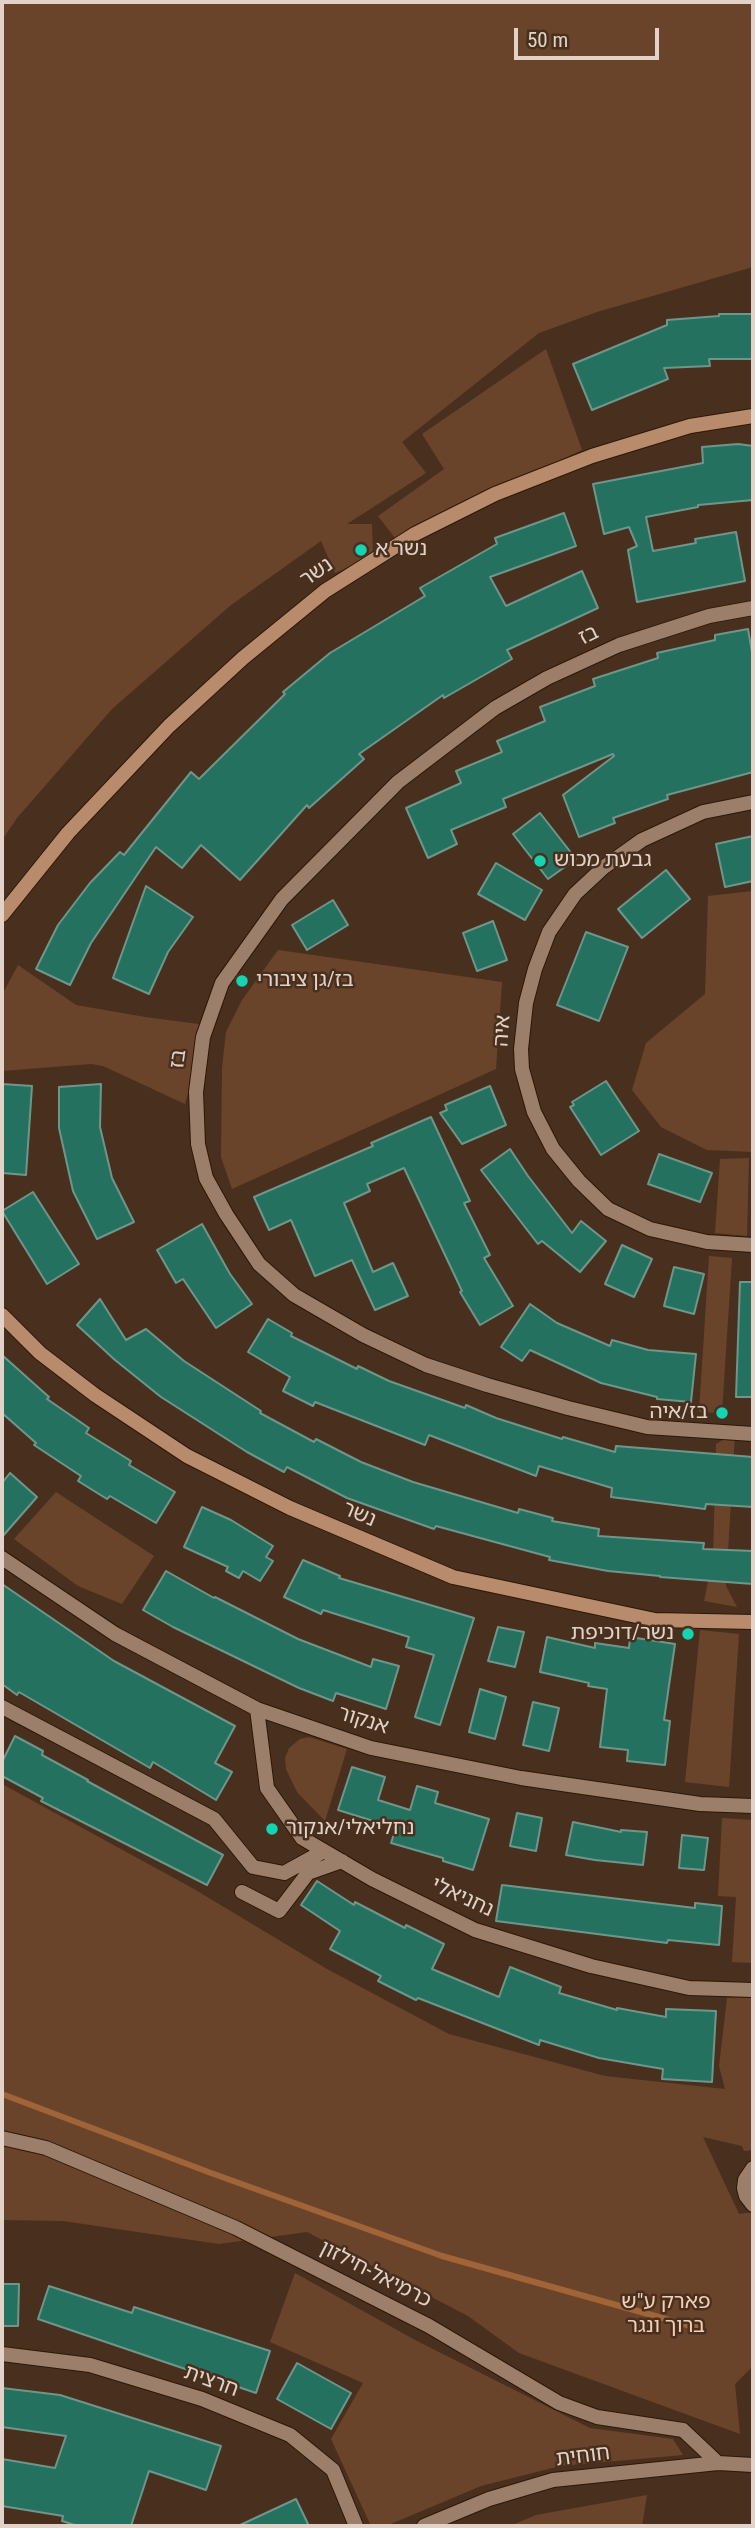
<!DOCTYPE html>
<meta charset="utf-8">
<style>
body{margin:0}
#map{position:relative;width:755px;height:2528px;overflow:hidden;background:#49301e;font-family:"Roboto Condensed",sans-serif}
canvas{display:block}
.frame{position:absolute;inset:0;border:4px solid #e2d2c8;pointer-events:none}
.scale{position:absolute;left:514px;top:28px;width:145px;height:32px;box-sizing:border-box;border:4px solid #e2d2c8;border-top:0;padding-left:9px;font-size:21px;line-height:24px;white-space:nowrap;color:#e2d2c8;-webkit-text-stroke:5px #49301e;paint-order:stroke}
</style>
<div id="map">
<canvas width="755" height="2528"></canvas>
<div class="frame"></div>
<div class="scale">50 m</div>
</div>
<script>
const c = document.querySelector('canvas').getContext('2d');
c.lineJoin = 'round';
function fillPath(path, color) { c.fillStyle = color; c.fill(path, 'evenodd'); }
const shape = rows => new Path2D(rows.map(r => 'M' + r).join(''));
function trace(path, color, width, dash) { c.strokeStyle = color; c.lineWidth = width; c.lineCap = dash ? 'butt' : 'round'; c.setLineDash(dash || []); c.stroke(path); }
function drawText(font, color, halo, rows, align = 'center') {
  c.font = font + ' "Roboto Condensed","Noto Sans Hebrew",sans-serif'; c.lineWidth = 5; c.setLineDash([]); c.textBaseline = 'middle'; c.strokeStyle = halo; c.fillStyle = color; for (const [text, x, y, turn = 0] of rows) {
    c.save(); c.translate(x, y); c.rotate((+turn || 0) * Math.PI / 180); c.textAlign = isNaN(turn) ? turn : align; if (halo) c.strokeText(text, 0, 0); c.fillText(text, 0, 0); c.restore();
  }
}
fillPath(shape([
 [2,2,753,2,753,267,597,312,539,333,402,442,426,473,347,524,372,524,373,556,335,573,321,541,231,605,112,709,17,818,2,840],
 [546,349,582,450,395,538,378,516,444,469,422,434],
 [753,891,753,1152,707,1150,661,1127,632,1090,646,1043,705,994,708,896],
 [278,950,502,982,496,1069,232,1189,221,1157,222,1068,226,1032,242,1000],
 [18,965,76,1005,145,1017,206,1025,185,1104,103,1066,91,1064,2,1071,2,995],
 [749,1158,747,1236,715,1233,720,1159],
 [709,1256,732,1258,722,1413,699,1412],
 [735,1433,726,1586,737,1607,704,1601,713,1558,716,1444],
 [56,1492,154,1556,122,1604,78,1586,14,1539],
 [700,1630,739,1634,729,1787,685,1782],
 [309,1737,347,1749,325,1821,297,1792,286,1769,285,1758,289,1748,300,1739],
 [2,1784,194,1889,327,1969,449,2034,605,2076,725,2089,719,2066,727,1998,753,1997,753,2150,744,2151,742,2146,703,2137,739,2214,753,2212,753,2366,735,2384,740,2434,519,2353,468,2316,307,2232,219,2244,63,2221,2,2220],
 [722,1818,753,1820,753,1963,732,1962,736,1897,718,1896],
 [295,2273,415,2340,590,2428,673,2439,683,2455,560,2466,481,2486,386,2526,371,2526,331,2439,363,2383,270,2342],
 [647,2495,642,2526,510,2526,536,2515]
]), '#6a442a');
trace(shape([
 [2,2094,211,2173,442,2256,698,2328]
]), '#a06438', 6);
const building = shape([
 [719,314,753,314,753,359,709,359,710,366,664,368,668,379,592,410,573,364,667,325,667,320,719,316,719,314],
 [738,444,753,446,753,500,698,505,698,507,646,517,653,551,696,543,695,539,736,532,745,581,637,602,628,550,637,546,629,527,604,534,593,484,703,463,702,447,738,444],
 [564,513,576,546,490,577,506,606,582,571,598,608,507,650,512,659,444,698,443,695,359,754,364,759,309,808,307,805,240,880,201,845,182,868,156,847,91,943,70,985,36,969,58,925,90,883,120,852,124,855,191,772,199,779,285,694,283,692,330,653,425,596,420,588,497,544,495,538,564,513],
 [748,629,753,658,753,772,667,795,668,799,613,818,615,823,579,837,563,795,614,756,613,754,503,799,506,807,451,830,457,844,428,858,406,808,461,783,456,771,502,752,497,741,545,721,540,707,595,686,593,679,658,658,657,653,715,640,715,635,748,629],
 [540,813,576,859,548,879,513,834,540,813],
 [753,836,753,881,725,887,716,844,753,836],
 [496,863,542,890,525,920,478,894,496,863],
 [666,870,690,899,642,938,618,909,666,870],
 [146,886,193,917,168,952,149,994,113,978,146,886],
 [333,900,348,925,307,950,292,925,333,900],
 [493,921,507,960,477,971,463,933,493,921],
 [586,932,628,947,599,1021,557,1005,586,932],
 [606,1081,639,1131,601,1155,570,1107,574,1105,572,1102,606,1081],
 [2,1084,32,1086,26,1175,2,1173,2,1084],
 [101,1084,100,1127,112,1178,134,1222,97,1239,73,1191,59,1128,59,1087,101,1084],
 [490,1086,506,1125,462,1144,440,1113,447,1110,445,1105,490,1086],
 [431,1117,470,1201,464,1203,490,1255,484,1258,513,1306,480,1325,460,1292,462,1291,404,1168,367,1184,370,1191,344,1203,373,1272,393,1263,408,1296,375,1310,352,1260,315,1276,291,1220,269,1230,254,1197,373,1146,371,1143,431,1117],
 [510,1149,528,1176,572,1233,581,1221,606,1241,580,1272,542,1241,538,1244,481,1170,510,1149],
 [659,1154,712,1173,700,1202,648,1184,659,1154],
 [33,1192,79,1264,47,1284,2,1211,33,1192],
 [202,1224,230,1274,252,1304,216,1328,183,1279,176,1283,157,1250,202,1224],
 [622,1245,652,1259,634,1297,605,1284,622,1245],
 [674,1267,704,1274,694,1314,664,1306,674,1267],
 [740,1282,753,1282,753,1397,736,1397,740,1282],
 [100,1299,126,1340,146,1329,184,1361,261,1411,260,1413,314,1442,316,1439,361,1462,413,1482,518,1513,519,1509,553,1518,552,1521,599,1529,598,1536,704,1543,703,1549,753,1551,753,1584,660,1577,660,1576,608,1571,549,1560,550,1557,436,1526,434,1529,347,1498,287,1467,284,1472,247,1452,161,1397,115,1360,77,1325,100,1299],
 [530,1304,557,1323,610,1346,612,1340,648,1350,696,1354,691,1402,657,1399,657,1397,601,1383,530,1350,522,1361,501,1347,530,1304],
 [268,1319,292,1333,291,1336,357,1369,358,1366,389,1381,465,1408,466,1405,496,1418,562,1439,563,1437,615,1452,616,1446,753,1457,753,1507,706,1504,705,1509,611,1497,612,1488,539,1466,536,1476,429,1435,425,1445,315,1402,313,1406,283,1391,290,1377,248,1352,268,1319],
 [2,1355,49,1397,47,1399,89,1428,86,1433,131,1461,129,1465,175,1492,156,1523,110,1496,107,1499,78,1481,81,1476,34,1445,36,1443,2,1413,2,1355],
 [10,1473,37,1497,2,1537,2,1483,10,1473],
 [202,1507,231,1520,273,1546,266,1557,273,1561,260,1581,243,1571,239,1578,226,1571,228,1567,184,1547,202,1507],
 [303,1560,340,1576,339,1578,474,1618,440,1725,415,1717,434,1655,406,1647,409,1637,323,1610,321,1614,284,1597,303,1560],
 [166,1571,214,1598,215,1597,298,1639,371,1667,373,1659,399,1666,386,1709,336,1693,333,1701,299,1688,173,1627,143,1610,166,1571],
 [2,1584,114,1661,235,1726,215,1763,232,1772,216,1800,153,1762,150,1768,19,1692,17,1695,2,1684,2,1584],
 [498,1627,524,1632,515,1667,488,1661,498,1627],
 [547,1637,595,1648,595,1643,629,1648,630,1637,675,1644,664,1720,670,1721,665,1765,627,1761,628,1750,600,1747,607,1689,588,1686,589,1683,540,1672,547,1637],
 [480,1689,506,1697,495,1739,469,1732,480,1689],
 [533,1702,559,1708,549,1751,523,1745,533,1702],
 [15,1736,43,1751,42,1755,88,1780,87,1781,223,1855,207,1885,41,1801,43,1798,2,1776,2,1762,15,1736],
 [352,1767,385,1777,378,1800,410,1810,417,1786,438,1792,435,1803,489,1819,473,1870,443,1861,443,1858,391,1843,396,1828,338,1810,352,1767],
 [517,1813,542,1818,536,1851,510,1846,517,1813],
 [573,1822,621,1832,621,1830,647,1832,643,1865,595,1860,566,1855,573,1822],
 [682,1835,708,1838,704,1870,679,1868,682,1835],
 [317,1881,354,1905,355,1902,405,1928,406,1925,444,1944,432,1969,499,1997,510,1967,561,1987,559,1993,617,2010,617,2008,666,2017,666,2009,716,2011,712,2082,662,2079,663,2069,599,2058,540,2040,539,2045,418,1998,416,2000,378,1981,381,1976,330,1949,340,1931,301,1905,317,1881],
 [502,1885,695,1908,695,1903,722,1906,719,1945,668,1940,667,1943,496,1921,502,1885],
 [2,2284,19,2284,18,2326,2,2326,2,2284],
 [49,2286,132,2313,134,2307,270,2351,256,2393,38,2319,49,2286],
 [297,2363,351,2393,331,2429,277,2399,297,2363],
 [2,2388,60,2395,221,2446,206,2490,149,2471,131,2526,78,2526,62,2521,63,2516,2,2506,2,2459,55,2468,66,2436,2,2427,2,2388],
 [296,2499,309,2526,238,2526,296,2499]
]);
fillPath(building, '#257160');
trace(building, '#6f968b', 2);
const street = shape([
 [753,608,709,616,619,645,547,678,495,708,398,782,282,899,222,983,203,1037,196,1092,198,1144,206,1178,226,1214,259,1264,294,1295,363,1335,426,1365,487,1385,568,1408,647,1427,753,1434],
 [753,802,703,812,642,840,604,867,575,894,549,932,535,969,526,1003,521,1049,522,1069,534,1112,553,1149,579,1181,608,1209,650,1229,707,1242,753,1245],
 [2,1558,115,1634,257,1709,371,1748,521,1778,700,1804,753,1806],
 [2,1707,214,1819,253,1867,284,1873,324,1851],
 [257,1709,267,1788,302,1838,372,1879,475,1930,591,1966,689,1988,753,1990],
 [242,1892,279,1911,308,1873,342,1861],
 [2,2138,46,2148,236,2228,429,2326,559,2403,597,2417,683,2430,718,2463],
 [753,2168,745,2180,744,2188,746,2196,753,2205],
 [2,2354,90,2365,202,2399,290,2435,333,2470,356,2526],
 [424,2526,489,2499,553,2480,718,2463,753,2465]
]);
const secondary = shape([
 [2,915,68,833,169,726,243,658,325,591,415,534,495,494,592,456,690,426,753,416],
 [2,1315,40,1353,95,1395,187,1456,290,1508,453,1577,655,1620,753,1622]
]);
trace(street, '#2e1706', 16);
trace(secondary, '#2e1706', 16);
trace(street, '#9c7f6b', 14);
trace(secondary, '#b88b6c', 14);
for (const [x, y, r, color] of [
 [361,550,7,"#14d5b3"],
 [540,861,7,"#14d5b3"],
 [242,981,7,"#14d5b3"],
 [722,1413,7,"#14d5b3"],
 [688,1634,7,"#14d5b3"],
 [272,1829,7,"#14d5b3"]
]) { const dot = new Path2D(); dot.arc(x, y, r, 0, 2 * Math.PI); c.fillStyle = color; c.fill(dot); trace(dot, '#49301e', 2.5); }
drawText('21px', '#e2d2c8', '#49301e', [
 ["נשר א",375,550],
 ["גבעת מכוש",554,861],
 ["בז/גן ציבורי",256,981],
 ["בז/איה",708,1413,"right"],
 ["נשר/דוכיפת",674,1634,"right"],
 ["נחליאלי/אנקור",286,1829]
], 'left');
drawText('21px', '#e2d2c8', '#49301e', [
 ["נשר",317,573,-35],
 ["בז",589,636,-25],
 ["איה",503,1031,-86],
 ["בז",179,1059,-82],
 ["נשר",359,1515,23],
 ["אנקור",363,1721,17],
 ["נחניאלי",462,1898,25],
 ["כרמיאל-חילזון",375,2275,27],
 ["חרצית",211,2382,20],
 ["חוחית",583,2457,-7]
]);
drawText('21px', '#f3cfb8', '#49301e', [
 ["פארק ע\"ש",666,2303],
 ["ברוך ונגר",666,2327]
]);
</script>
